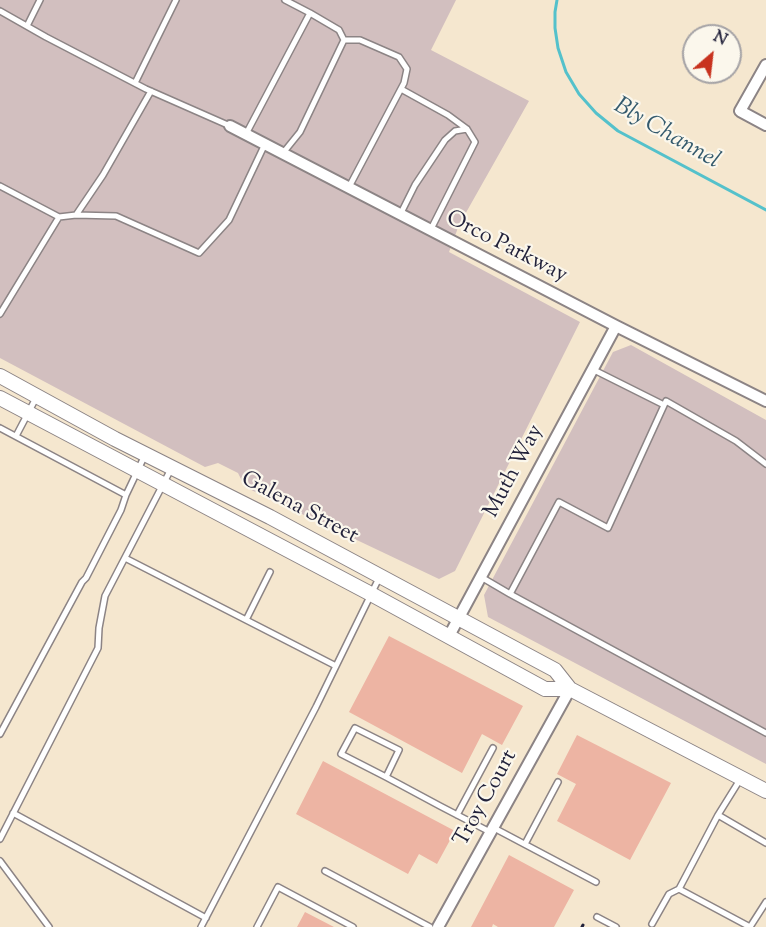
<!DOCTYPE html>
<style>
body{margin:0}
#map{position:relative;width:766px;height:927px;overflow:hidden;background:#f5e7cf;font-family:"Sorts Mill Goudy",serif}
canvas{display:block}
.north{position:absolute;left:682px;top:24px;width:60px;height:60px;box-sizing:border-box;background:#fbf7ec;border:2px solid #a4a2a5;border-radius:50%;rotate:28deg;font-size:16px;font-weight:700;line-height:24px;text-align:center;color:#22223b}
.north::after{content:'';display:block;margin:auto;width:21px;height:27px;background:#c8321e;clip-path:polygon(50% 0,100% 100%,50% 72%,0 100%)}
</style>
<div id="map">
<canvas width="766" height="927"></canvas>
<div class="north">N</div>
</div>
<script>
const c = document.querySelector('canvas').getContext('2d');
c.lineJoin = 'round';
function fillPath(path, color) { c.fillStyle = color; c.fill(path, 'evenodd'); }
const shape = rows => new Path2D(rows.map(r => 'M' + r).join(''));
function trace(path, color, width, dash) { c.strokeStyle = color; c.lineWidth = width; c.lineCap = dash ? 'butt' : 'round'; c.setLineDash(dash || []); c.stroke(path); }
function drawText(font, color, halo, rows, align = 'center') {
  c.font = font + ' "Sorts Mill Goudy",serif'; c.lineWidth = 4.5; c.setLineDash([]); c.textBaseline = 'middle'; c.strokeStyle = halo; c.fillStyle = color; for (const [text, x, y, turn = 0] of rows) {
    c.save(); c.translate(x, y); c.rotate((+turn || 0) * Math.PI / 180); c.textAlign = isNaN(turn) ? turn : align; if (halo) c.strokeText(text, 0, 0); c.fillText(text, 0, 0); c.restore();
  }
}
fillPath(shape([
 [0,0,456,0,431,50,529,101,459,225,449,252,580,322,455,571,439,579,245,487,238,473,218,463,205,467,0,358],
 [631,345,766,420,766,764,488,617,484,595,613,352]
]), '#d2bfbf');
trace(shape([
 [557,0,555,12,555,28,558,48,566,72,579,94,596,113,618,131,766,210]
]), '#54c1cb', 3);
fillPath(shape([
 [389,636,523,706,502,745,482,734,462,773,349,712],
 [577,735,671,783,630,860,557,821,576,784,557,774],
 [323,761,455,831,437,864,419,854,408,874,296,814],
 [509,855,574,890,554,927,498,927,493,924,492,927,471,927],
 [305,912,334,927,297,927]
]), '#edb4a3');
const service = shape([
 [0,11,46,37,146,89,230,126],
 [27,26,40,0],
 [344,40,360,40,399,57,407,69,404,83,349,187],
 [135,83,176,0],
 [401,89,448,115,467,129,475,142,430,231],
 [246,134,310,13,285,0],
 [283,153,300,132,344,40,339,30,310,13],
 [0,186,59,217,0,314],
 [76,215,116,216,199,253,229,220,265,144],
 [400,215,415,185,445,140,455,131,467,129],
 [59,217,76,215,103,175,151,91],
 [592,369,664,405],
 [0,428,126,495,145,455],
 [16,436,36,398],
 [766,464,736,441,666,401,608,528,559,502,510,594,766,733],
 [125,558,336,666],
 [481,577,510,594],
 [246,620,270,572],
 [0,734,82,582,86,578,121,510,126,495],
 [386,777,399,750,355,728,341,754,386,777,440,806,490,832],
 [741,778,718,815,679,889,750,927],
 [13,813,206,918],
 [457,815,493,748],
 [718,815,766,843],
 [494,828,596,882],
 [0,839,98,648,99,628,105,596,171,469],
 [525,844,558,782],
 [0,861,49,927],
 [325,871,430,927],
 [597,917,616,927],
 [652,924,669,894,679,889],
 [201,927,316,707,380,576],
 [257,927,278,887,353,927],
 [750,927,766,902]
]);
const minor = shape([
 [766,65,740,111,766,125],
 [230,126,616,326,766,401],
 [449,636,616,326],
 [438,927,570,689]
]);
const tertiary = shape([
 [0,376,115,439,270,517,540,662,555,670,570,689,766,791],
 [0,398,371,594,545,689,570,689]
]);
trace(service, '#8c8485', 8);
trace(minor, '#8c8485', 14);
trace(tertiary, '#8c8485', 16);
trace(service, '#fff', 5);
trace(minor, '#fff', 10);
trace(tertiary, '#fff', 14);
trace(shape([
 [582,927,583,925]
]), '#22223b', 3);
drawText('22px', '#22223b', '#fbf7ec', [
 ["Orco Parkway",506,248,27],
 ["Muth Way",515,472,-62],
 ["Galena Street",299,509,28],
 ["Troy Court",487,799,-61]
]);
drawText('italic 24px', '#345a6d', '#fbf7ec', [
 ["Bly Channel",666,135,30]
]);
</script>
